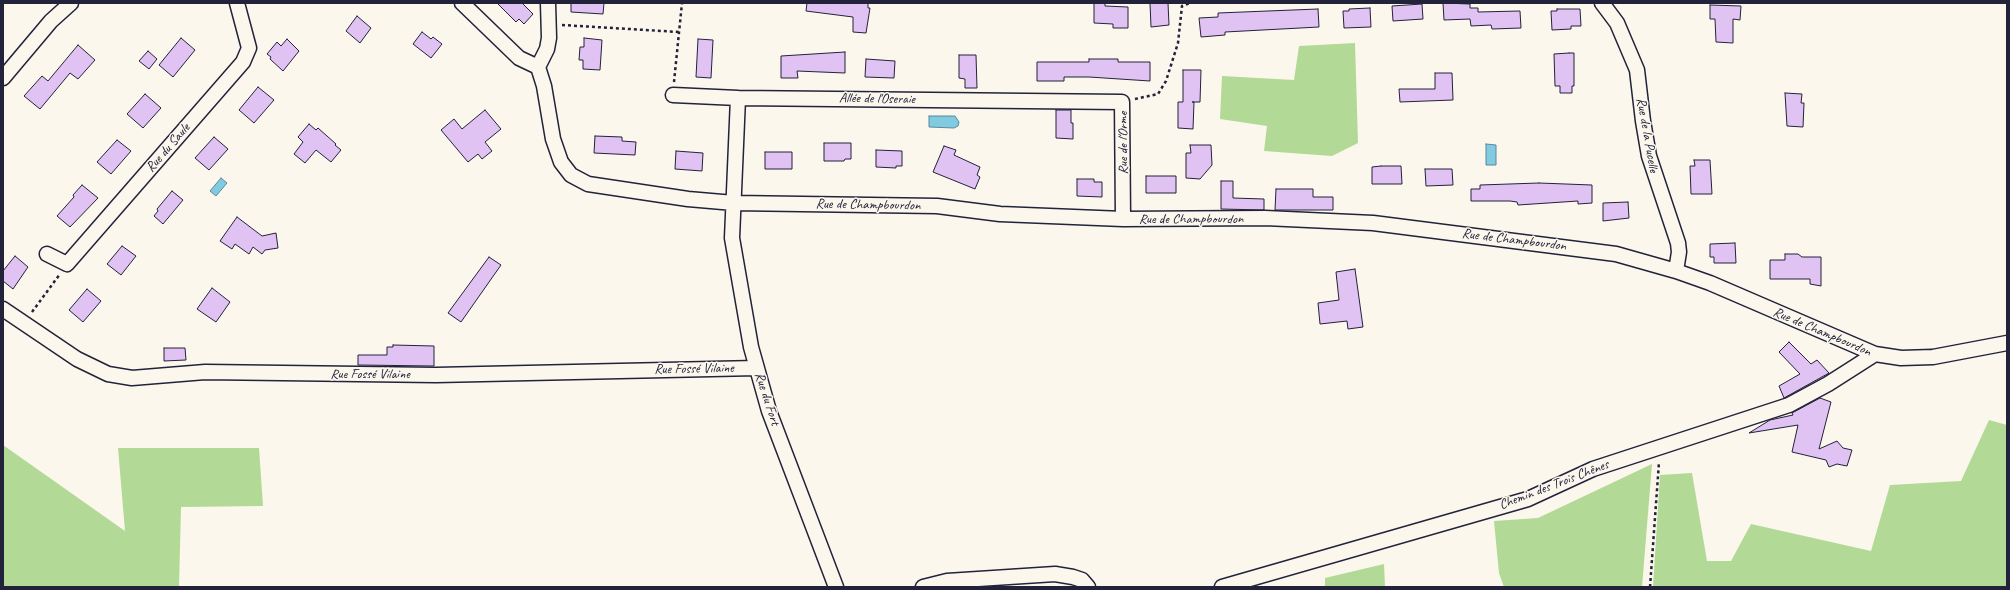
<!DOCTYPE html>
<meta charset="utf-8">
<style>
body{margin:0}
#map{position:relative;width:2010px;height:590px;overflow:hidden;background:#fbf7ec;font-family:Caveat,sans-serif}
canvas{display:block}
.frame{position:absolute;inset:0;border:4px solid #22223b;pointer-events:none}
</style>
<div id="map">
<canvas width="2010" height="590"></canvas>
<div class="frame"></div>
</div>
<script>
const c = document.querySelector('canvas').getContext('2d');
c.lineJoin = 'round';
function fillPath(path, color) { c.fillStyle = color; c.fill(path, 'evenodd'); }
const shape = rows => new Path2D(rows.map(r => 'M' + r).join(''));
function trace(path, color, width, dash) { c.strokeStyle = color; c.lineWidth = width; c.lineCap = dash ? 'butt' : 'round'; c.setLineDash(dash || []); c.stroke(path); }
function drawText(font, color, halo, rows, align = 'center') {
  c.font = font + ' Caveat,sans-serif'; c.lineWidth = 3; c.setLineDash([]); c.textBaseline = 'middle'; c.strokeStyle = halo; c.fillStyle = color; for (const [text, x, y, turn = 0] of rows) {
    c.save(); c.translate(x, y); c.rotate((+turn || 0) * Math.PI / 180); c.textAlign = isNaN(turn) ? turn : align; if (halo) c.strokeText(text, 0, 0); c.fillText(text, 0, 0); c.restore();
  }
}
fillPath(shape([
 [1355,43,1358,143,1332,156,1264,151,1267,126,1220,119,1222,76,1294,80,1299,46],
 [1989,420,2007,425,2007,587,1653,587,1660,475,1692,473,1707,561,1731,561,1751,524,1871,551,1890,485,1961,481],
 [3,445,125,531,118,448,259,448,263,506,181,507,179,587,3,587],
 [1652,464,1642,587,1504,587,1499,573,1494,521,1538,518],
 [1384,564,1385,587,1325,587,1325,578]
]), '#b2d995');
const water = shape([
 [929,116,955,116,959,122,958,126,954,128,929,127,929,116],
 [1486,144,1496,145,1496,165,1486,165,1486,144],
 [221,178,227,183,216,196,210,191,221,178]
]);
fillPath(water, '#80cbdf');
trace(water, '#5a879d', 1);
const building = shape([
 [497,3,522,3,533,14,524,24,519,19,516,22,497,3],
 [571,3,604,3,603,14,571,12,571,3],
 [807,3,868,3,868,8,870,8,866,33,853,32,853,17,806,11,807,3],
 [1094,3,1105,3,1105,6,1128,7,1128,28,1113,28,1113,24,1094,23,1094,3],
 [1150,3,1168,3,1169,25,1151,27,1150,3],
 [1443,3,1470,4,1470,8,1478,8,1478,12,1520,11,1521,28,1492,29,1491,25,1471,26,1470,19,1444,20,1443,3],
 [1422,4,1423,19,1393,21,1392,6,1422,4],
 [1710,5,1741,6,1740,20,1733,19,1733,43,1716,42,1715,19,1710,19,1710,5],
 [1370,8,1371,27,1344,28,1343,11,1349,11,1349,9,1370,8],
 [1318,9,1319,27,1225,32,1225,35,1201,37,1199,18,1218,17,1218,13,1318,9],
 [1557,9,1580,9,1581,26,1571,26,1571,29,1552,30,1551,11,1557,11,1557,9],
 [357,16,371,28,360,43,346,31,357,16],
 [422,32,431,39,433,37,442,44,431,58,413,44,422,32],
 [181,38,195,50,173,77,159,65,181,38],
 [584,38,602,40,600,70,583,69,583,60,579,60,580,47,584,47,584,38],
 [287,39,299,51,283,71,270,59,271,57,267,54,277,42,281,46,287,39],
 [698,39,713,40,711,78,696,77,698,39],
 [78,45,95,60,78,79,70,73,40,109,24,96,42,76,48,81,78,45],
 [148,51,157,59,149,69,139,61,148,51],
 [845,52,845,73,797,71,798,78,781,78,781,56,845,52],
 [1569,53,1574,53,1574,86,1572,86,1572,93,1560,93,1560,86,1555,86,1554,54,1569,53],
 [959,55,976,55,977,88,965,88,965,79,959,78,959,55],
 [866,59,895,61,894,78,865,77,866,59],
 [1089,59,1118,59,1118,62,1150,62,1150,81,1089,77,1064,77,1064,81,1037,81,1037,62,1089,62,1089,59],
 [1183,70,1201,70,1200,102,1192,102,1194,102,1193,129,1178,128,1178,102,1183,102,1183,70],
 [1435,73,1452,73,1453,100,1400,102,1399,89,1435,89,1435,73],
 [258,87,274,100,254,123,239,110,258,87],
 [1785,93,1802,94,1801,103,1804,103,1803,127,1787,126,1785,93],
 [145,94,161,108,143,128,127,114,145,94],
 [485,110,501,129,485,142,492,151,482,159,478,154,468,162,441,130,454,119,462,129,485,110],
 [1056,110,1071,110,1071,123,1073,123,1073,139,1056,138,1056,110],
 [309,124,316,130,318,128,336,144,335,145,341,150,331,162,316,150,305,163,294,154,303,142,298,137,309,124],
 [595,136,622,137,622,141,636,142,635,155,594,153,595,136],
 [214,137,228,149,209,170,195,158,214,137],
 [117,140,131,151,111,174,97,162,117,140],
 [824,143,851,143,851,159,845,159,844,161,824,161,824,143],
 [1190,145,1211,145,1212,165,1200,179,1186,178,1186,153,1191,153,1190,145],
 [944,146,956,150,954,155,980,167,977,175,980,177,975,189,933,172,944,146],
 [876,150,902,151,902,166,896,166,896,168,876,167,876,150],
 [676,151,703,153,702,171,675,169,676,151],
 [765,152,792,152,792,169,765,169,765,152],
 [1694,160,1710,160,1712,194,1691,194,1690,166,1695,166,1694,160],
 [1381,166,1401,166,1402,184,1372,184,1372,167,1381,166],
 [1425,169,1452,169,1453,185,1426,186,1425,169],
 [1146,176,1176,176,1176,193,1146,193,1146,176],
 [1077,179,1094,179,1094,182,1102,182,1102,197,1077,196,1077,179],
 [1221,181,1233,181,1233,198,1264,199,1264,210,1221,209,1221,181],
 [1539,183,1592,185,1592,203,1578,204,1578,201,1518,205,1517,202,1510,201,1471,201,1471,189,1480,189,1480,185,1539,183],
 [82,185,98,198,70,227,57,216,74,197,73,195,82,185],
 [1276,189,1313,189,1313,197,1333,197,1333,210,1275,210,1276,189],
 [172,191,183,200,163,224,154,216,158,211,157,209,172,191],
 [1628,202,1629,218,1603,221,1603,203,1628,202],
 [237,217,262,236,276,233,278,248,265,250,262,254,253,247,249,254,235,244,232,249,220,241,237,217],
 [1735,243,1736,263,1714,263,1714,257,1710,257,1710,244,1735,243],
 [122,246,136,256,121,275,107,264,122,246],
 [1785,254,1798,254,1802,257,1821,257,1821,286,1810,284,1810,279,1770,279,1770,260,1785,260,1785,254],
 [15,256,28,267,13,289,3,281,3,271,15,256],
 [489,257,501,265,461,322,448,313,489,257],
 [1355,269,1363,327,1348,329,1347,321,1320,324,1318,303,1339,300,1336,272,1355,269],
 [212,288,230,302,216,322,197,309,212,288],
 [87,289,101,301,83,322,69,310,87,289],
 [1789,342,1811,364,1817,360,1829,373,1784,398,1779,386,1800,374,1779,352,1789,342],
 [393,345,434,346,434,366,358,365,358,355,387,355,387,347,393,347,393,345],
 [164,348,185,348,186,360,164,361,164,348],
 [1820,398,1831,402,1819,449,1837,441,1843,448,1852,450,1847,466,1837,464,1829,467,1826,460,1792,452,1798,425,1749,433,1770,420,1793,415,1792,413,1820,398]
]);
fillPath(building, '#e0c3f2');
trace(building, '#22223b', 1);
const minor = shape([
 [462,3,519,58,538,67,544,86,553,139,561,162,571,175,588,184,688,199,734,203,937,206,1000,214,1123,219,1265,218,1373,223,1616,254,1676,271,1710,283,1875,354,1901,358,1933,357,2007,343],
 [1602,3,1617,23,1637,70,1643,121,1649,156,1678,243,1679,252,1676,271],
 [538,67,547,49,549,38,548,3],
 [3,78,51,21,71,3],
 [673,95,738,98],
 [47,254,67,264,243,62,249,48,237,3],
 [3,309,77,359,108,374,132,378,205,372,436,375,757,368],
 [836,587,769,411,751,347,732,238,738,98,1122,102,1123,219],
 [923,587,947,581,1055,574,1073,577,1082,580,1088,587],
 [1222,587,1528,499,1593,469,1789,405,1828,384,1875,354]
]);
trace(minor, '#22223b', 17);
trace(shape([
 [562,25,679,32],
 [674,82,682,3],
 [1135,99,1158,94,1166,81,1178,43,1182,6,1190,3],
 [32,312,60,274],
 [1650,587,1659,462]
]), '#22223b', 2.5, [3, 3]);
trace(minor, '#fbf7ec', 14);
drawText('14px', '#22223b', '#fbf7ec', [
 ["Allée de l'Oseraie",877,99,1],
 ["Rue de la Pucelle",1647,135,80],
 ["Rue de l'Orme",1123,143,-90],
 ["Rue du Saule",168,148,-49],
 ["Rue de Champbourdon",868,205,1],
 ["Rue de Champbourdon",1191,219],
 ["Rue de Champbourdon",1514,240,7],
 ["Rue de Champbourdon",1822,332,23],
 ["Rue Fossé Vilaine",694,369,-1],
 ["Rue Fossé Vilaine",370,374],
 ["Rue du Fort",767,399,72],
 ["Chemin des Trois Chênes",1554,485,-21]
]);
</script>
